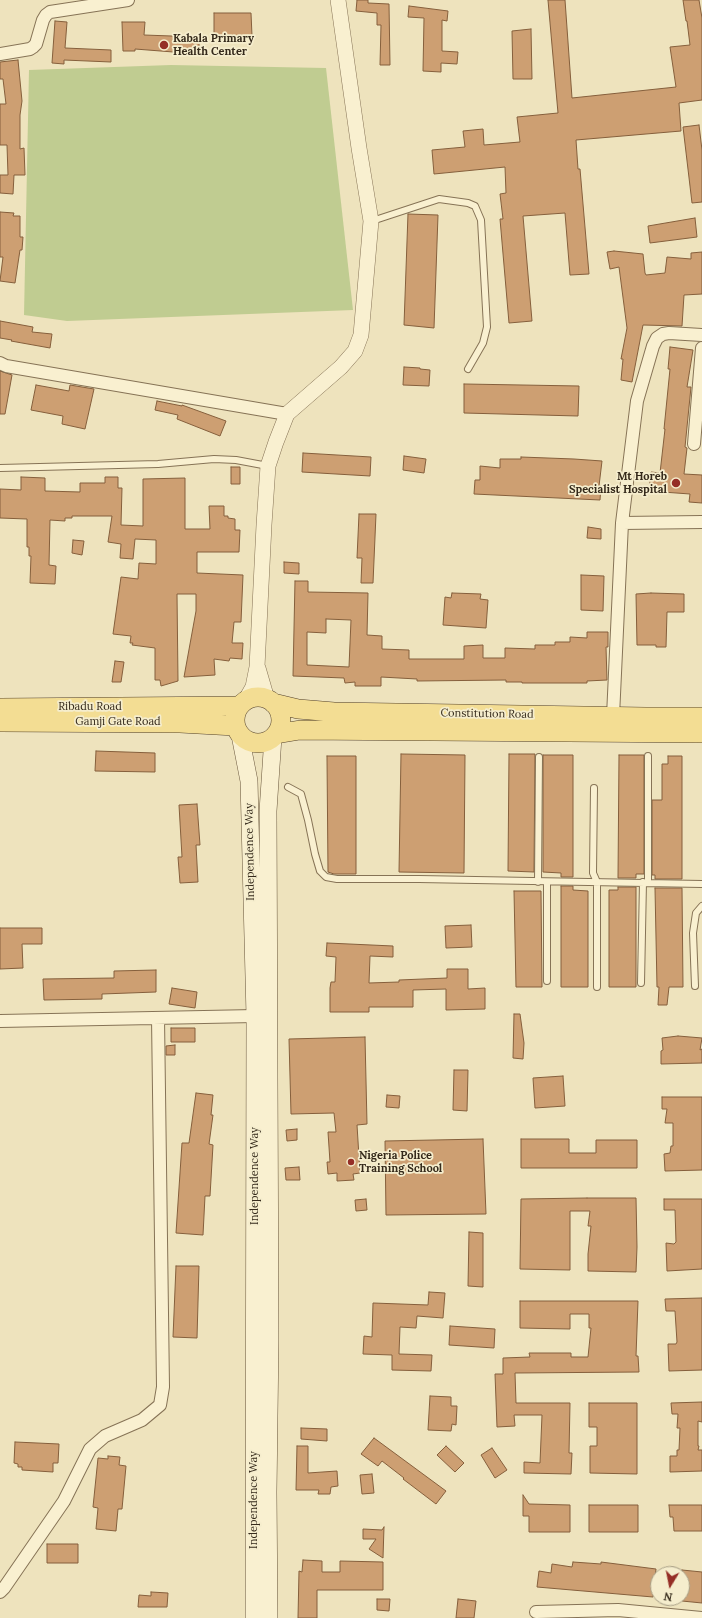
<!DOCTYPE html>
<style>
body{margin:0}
#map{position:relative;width:702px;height:1618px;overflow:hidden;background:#eee3bd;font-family:Lora,serif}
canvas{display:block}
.north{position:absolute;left:650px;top:1566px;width:40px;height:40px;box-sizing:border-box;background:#f5edcd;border:1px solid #a89f86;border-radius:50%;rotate:190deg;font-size:11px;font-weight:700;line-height:16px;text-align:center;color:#352a1b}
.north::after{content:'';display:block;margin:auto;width:14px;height:18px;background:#952e26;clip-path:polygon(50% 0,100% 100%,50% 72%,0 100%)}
</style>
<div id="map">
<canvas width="702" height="1618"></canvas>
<div class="north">N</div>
</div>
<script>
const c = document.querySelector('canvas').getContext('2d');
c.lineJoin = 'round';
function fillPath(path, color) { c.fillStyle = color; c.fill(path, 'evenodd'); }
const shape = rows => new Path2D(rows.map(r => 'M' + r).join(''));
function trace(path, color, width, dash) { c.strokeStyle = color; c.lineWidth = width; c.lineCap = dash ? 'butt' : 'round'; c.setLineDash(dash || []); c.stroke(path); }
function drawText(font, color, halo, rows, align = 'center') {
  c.font = font + ' Lora,serif'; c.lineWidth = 3.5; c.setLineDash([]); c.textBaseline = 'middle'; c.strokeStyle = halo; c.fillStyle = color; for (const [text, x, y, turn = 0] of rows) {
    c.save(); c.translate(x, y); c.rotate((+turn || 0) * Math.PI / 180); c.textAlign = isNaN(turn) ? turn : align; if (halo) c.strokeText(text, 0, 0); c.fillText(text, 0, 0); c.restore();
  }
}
fillPath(shape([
 [171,65,326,68,353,310,67,321,24,315,29,70]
]), '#c0cc91');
const building = shape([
 [357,0,368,0,368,3,389,4,390,65,380,65,381,25,377,25,377,13,356,11,357,0],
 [548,0,565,0,572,98,676,87,670,47,690,45,687,21,686,21,683,0,699,0,702,18,702,100,679,103,681,131,576,140,578,169,580,169,589,274,570,275,565,213,523,216,532,321,509,323,500,219,503,219,500,194,506,193,505,167,434,174,432,150,465,147,463,131,483,129,484,145,520,142,517,117,558,113,548,0],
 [409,6,448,11,447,21,442,20,442,51,458,52,457,64,441,63,441,72,423,71,424,18,408,17,409,6],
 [214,13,251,13,252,36,214,37,214,13],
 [55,21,67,22,65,48,111,50,111,62,64,60,64,64,52,63,55,21],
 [122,22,145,22,144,35,199,37,199,54,135,49,135,51,123,51,122,22],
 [531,29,532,79,513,79,512,31,531,29],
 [18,60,22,101,20,115,20,149,24,148,25,175,14,175,13,194,0,193,0,175,8,175,7,145,0,145,0,104,6,104,3,79,0,79,0,62,18,60],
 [699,125,702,150,702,202,692,203,683,127,699,125],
 [0,212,14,213,13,216,20,216,20,237,23,237,22,250,20,250,15,283,0,281,3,257,0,257,0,212],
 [408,214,438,215,434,328,404,325,408,214],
 [695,218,697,237,650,243,648,226,695,218],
 [614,251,643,254,645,273,646,275,665,273,667,257,691,259,691,253,702,252,702,294,684,295,682,326,643,325,632,382,621,380,623,359,621,359,627,328,619,267,610,269,607,252,614,251],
 [0,321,33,327,32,332,52,334,50,348,11,341,12,340,0,338,0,321],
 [670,347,693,350,687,387,691,387,685,447,687,448,684,474,702,475,702,503,689,502,690,494,649,491,651,472,660,473,665,429,664,429,670,369,668,369,670,347],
 [404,367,420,368,420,369,430,370,429,386,403,385,404,367],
 [0,371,12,375,5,414,0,414,0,371],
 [464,384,579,386,578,416,464,413,464,384],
 [36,385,69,391,70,385,94,389,85,429,62,424,63,416,31,410,36,385],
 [157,401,182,406,182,405,226,421,220,436,177,419,178,415,155,410,157,401],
 [303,453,371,457,370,476,302,472,303,453],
 [404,456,426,459,424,473,403,470,404,456],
 [521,457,574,459,602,461,599,486,601,486,600,500,474,494,475,480,480,480,480,466,500,468,500,459,521,459,521,457],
 [231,467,240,467,240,484,231,484,231,467],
 [21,477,45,478,45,491,80,492,80,483,105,483,105,477,118,477,118,488,122,488,121,525,143,526,143,479,185,478,185,529,210,529,209,506,224,506,224,516,228,516,228,518,235,519,235,530,240,530,239,552,197,552,197,573,243,575,241,622,234,622,232,643,243,643,242,659,230,658,229,661,214,659,215,675,184,677,196,611,196,594,177,594,178,681,161,686,160,680,155,680,155,648,132,645,133,643,130,643,131,636,113,634,121,577,138,579,139,563,156,564,156,540,135,539,133,559,120,558,121,544,108,542,112,516,72,516,72,518,65,518,65,521,50,520,49,565,56,566,55,584,30,583,31,556,29,556,29,547,27,547,27,519,0,518,0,489,21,490,21,477],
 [359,514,376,514,373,583,361,583,362,558,357,558,359,514],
 [588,527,601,529,601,539,587,538,588,527],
 [73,540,84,541,82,555,72,553,73,540],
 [284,562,299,563,299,574,284,573,284,562],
 [581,575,604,576,603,611,581,610,581,575],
 [295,581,308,581,308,592,368,593,367,635,382,636,382,649,409,650,409,659,464,659,464,646,483,645,483,658,505,658,505,648,535,649,535,645,555,645,555,642,570,642,570,637,587,638,587,632,608,632,608,647,606,647,607,680,587,681,587,683,522,683,522,682,506,682,506,680,417,681,417,679,381,677,381,686,355,686,355,682,345,683,344,678,293,676,295,581],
 [326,619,351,620,349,667,307,665,307,632,326,633,326,619],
 [452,593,481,594,480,599,488,600,486,628,443,625,445,597,451,598,452,593],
 [651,593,684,594,684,612,667,612,666,647,656,647,656,645,637,645,636,594,651,593],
 [115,661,124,662,121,682,112,682,115,661],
 [96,751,155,753,155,772,95,771,96,751],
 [401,754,465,755,464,873,399,872,401,754],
 [509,754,535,754,534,872,508,871,509,754],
 [543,755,573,755,573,877,561,877,561,873,543,872,543,755],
 [619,755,644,755,644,874,636,874,636,878,618,878,619,755],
 [327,756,356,756,356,874,334,874,328,872,327,756],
 [668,756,682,756,682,879,655,879,655,875,652,875,652,800,662,800,662,764,668,764,668,756],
 [197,804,200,845,196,845,198,882,180,883,178,857,182,857,179,805,197,804],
 [561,886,573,886,573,890,588,891,588,987,561,987,561,886],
 [618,887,636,887,636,987,609,987,609,890,618,890,618,887],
 [655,888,682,888,683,987,669,987,667,1005,658,1005,659,987,657,987,655,888],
 [514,891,541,891,542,987,516,987,514,891],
 [471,925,472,947,446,948,445,926,471,925],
 [0,928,42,928,42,944,22,944,23,968,0,969,0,928],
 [327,943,393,946,393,957,370,956,369,983,399,982,399,980,447,978,447,969,468,969,468,989,485,988,485,1009,446,1010,446,989,413,990,413,1007,369,1007,369,1012,330,1012,330,988,331,982,335,982,336,957,326,956,327,943],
 [156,970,156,992,102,994,102,999,44,1000,43,979,114,978,114,971,156,970],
 [172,988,197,992,195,1008,169,1004,172,988],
 [514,1014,520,1014,524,1043,523,1059,513,1058,514,1014],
 [171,1028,195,1028,195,1042,171,1042,171,1028],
 [678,1036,702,1038,700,1050,702,1049,702,1063,661,1064,661,1051,663,1050,662,1038,678,1036],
 [365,1037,367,1124,357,1125,360,1173,353,1174,354,1180,337,1181,337,1173,328,1174,327,1162,330,1162,328,1132,336,1132,334,1113,291,1114,289,1039,365,1037],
 [175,1045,175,1055,166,1055,166,1046,175,1045],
 [454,1070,468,1070,467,1111,453,1110,454,1070],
 [563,1076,565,1106,535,1108,533,1078,563,1076],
 [196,1093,213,1095,211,1115,213,1115,209,1144,213,1145,210,1196,205,1196,203,1235,176,1233,182,1143,189,1143,196,1093],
 [387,1095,400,1096,399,1108,386,1107,387,1095],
 [662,1097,702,1097,702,1170,665,1171,664,1154,670,1153,671,1146,673,1146,673,1123,665,1123,667,1109,662,1109,662,1097],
 [297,1129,297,1140,287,1141,286,1130,297,1129],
 [483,1139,486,1214,386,1215,385,1141,483,1139],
 [521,1139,569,1139,569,1153,596,1153,596,1140,637,1140,637,1168,521,1168,521,1139],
 [299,1167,300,1180,286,1180,285,1168,299,1167],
 [587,1198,636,1198,637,1247,636,1272,588,1271,588,1254,591,1226,588,1226,590,1211,570,1211,570,1270,520,1269,521,1199,587,1198],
 [366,1199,367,1210,356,1211,355,1200,366,1199],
 [664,1199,702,1199,702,1269,667,1271,666,1243,674,1244,676,1242,675,1210,664,1210,664,1199],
 [469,1232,483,1233,483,1287,468,1286,469,1232],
 [176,1266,199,1266,197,1338,173,1337,176,1266],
 [429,1292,445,1293,443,1318,417,1316,416,1328,400,1327,399,1354,432,1355,431,1371,392,1370,392,1355,363,1354,364,1336,372,1337,373,1303,428,1305,429,1292],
 [702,1298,702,1370,669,1371,668,1344,676,1344,677,1342,675,1311,666,1311,665,1299,702,1298],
 [520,1301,638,1301,636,1356,638,1356,639,1372,515,1373,516,1403,570,1403,569,1453,572,1453,571,1474,524,1473,524,1462,540,1463,542,1415,514,1415,515,1426,497,1427,495,1374,503,1374,503,1358,530,1357,529,1353,571,1353,571,1357,588,1357,591,1328,589,1328,589,1314,570,1314,570,1329,520,1328,520,1301],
 [450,1326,495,1329,494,1348,449,1345,450,1326],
 [430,1396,451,1397,451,1406,457,1406,456,1425,452,1424,451,1431,428,1430,430,1396],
 [702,1402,702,1422,698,1421,698,1446,699,1446,698,1450,702,1450,702,1471,670,1472,670,1456,677,1456,677,1450,679,1450,680,1428,677,1428,678,1414,672,1414,671,1403,702,1402],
 [589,1403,637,1403,637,1474,590,1473,590,1446,597,1446,597,1427,589,1427,589,1403],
 [301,1428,327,1429,327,1441,301,1439,301,1428],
 [374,1438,446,1491,436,1504,403,1479,404,1478,382,1461,378,1466,361,1454,374,1438],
 [15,1442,59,1444,58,1463,53,1463,53,1472,22,1470,22,1467,18,1467,18,1464,14,1463,15,1442],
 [297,1446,308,1446,308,1473,337,1471,338,1486,331,1487,330,1494,318,1494,319,1490,296,1490,297,1446],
 [446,1446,464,1463,455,1472,437,1455,446,1446],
 [492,1448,507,1470,495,1478,481,1455,492,1448],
 [108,1456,120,1457,119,1465,126,1466,122,1509,118,1509,116,1531,96,1529,98,1508,93,1507,98,1458,108,1459,108,1456],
 [372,1474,374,1493,362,1494,360,1475,372,1474],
 [523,1495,529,1504,570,1505,570,1532,529,1532,529,1516,523,1516,523,1495],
 [589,1505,638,1505,638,1532,589,1532,589,1505],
 [669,1505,702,1505,702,1531,674,1531,673,1517,670,1517,669,1505],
 [384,1527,383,1558,369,1549,376,1539,363,1539,363,1529,382,1530,384,1527],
 [47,1544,78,1544,78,1563,47,1563,47,1544],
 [303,1560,322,1561,322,1572,340,1572,340,1561,383,1562,383,1590,317,1590,317,1618,298,1618,299,1571,302,1572,303,1560],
 [573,1562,601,1564,601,1562,656,1569,653,1597,537,1587,539,1571,551,1573,552,1564,572,1567,573,1562],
 [682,1570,702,1572,702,1603,682,1601,682,1570],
 [151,1592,168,1593,167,1607,138,1607,139,1595,151,1596,151,1592],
 [377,1599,390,1599,389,1611,377,1610,377,1599],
 [458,1599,476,1601,474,1618,456,1618,458,1599]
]);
fillPath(building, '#cd9f72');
trace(building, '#855f3c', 1);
const service = shape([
 [372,221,439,199,468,203,475,206,481,220,487,327,483,343,468,369],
 [0,468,158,464,214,459,236,460,268,466],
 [288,787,301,794,308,820,315,854,320,871,326,877,337,879,419,879,702,884],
 [594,788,593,873,597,882,597,987],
 [538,882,539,757],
 [648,882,648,756],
 [547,981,547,882],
 [641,983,643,882],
 [695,986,693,933,696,913,702,906]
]);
const minor = shape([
 [0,54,30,49,33,47,36,44,43,20,46,15,50,12,128,0],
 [0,363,6,366,287,414],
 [694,444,702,348],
 [622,523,702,522],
 [613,716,622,523,637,401,653,346,657,338,663,334,669,333,702,335],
 [0,1021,255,1016],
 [0,1592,4,1588,64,1501,90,1449,105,1436,142,1420,160,1405,163,1387,158,1018],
 [536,1612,618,1610,702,1618]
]);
const tertiary = shape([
 [258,668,267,699],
 [245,701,253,687,257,667,264,525,268,466,276,442,287,414,341,367,355,351,361,335,371,221,359,148,338,0]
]);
const secondary = shape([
 [240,735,249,781,255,1016,254,1618],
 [269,1618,268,1492,270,1340,268,811,273,737]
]);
const primary = shape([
 '235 720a23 23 0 1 1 46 0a23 23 0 1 1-46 0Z',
 [273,703,298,709,334,712,646,717,702,717],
 [0,708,239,706],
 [0,722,180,723,235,726],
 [276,734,300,730,702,733]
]);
trace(service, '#867356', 8);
trace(minor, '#867356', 14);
trace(tertiary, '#867356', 16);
trace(secondary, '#67543a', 18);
trace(primary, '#53412b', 20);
trace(service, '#f9f0d0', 6);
trace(minor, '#f9f0d0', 12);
trace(tertiary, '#f9f0d0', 15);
trace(secondary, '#f9f0d0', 17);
trace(primary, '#f3dd93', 19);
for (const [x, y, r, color] of [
 [164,45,5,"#952e26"],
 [676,483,5,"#952e26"],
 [351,1162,4,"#952e26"]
]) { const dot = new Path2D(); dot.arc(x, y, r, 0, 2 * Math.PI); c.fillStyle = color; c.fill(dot); trace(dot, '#f5edcd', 1.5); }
drawText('bold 11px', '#352a1b', '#f5edcd', [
 ["Kabala Primary",173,39],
 ["Health Center",173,52],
 ["Mt Horeb",667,477,"right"],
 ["Specialist Hospital",667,490,"right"],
 ["Nigeria Police",359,1156],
 ["Training School",359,1169]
], 'left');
drawText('11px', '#352a1b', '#f5edcd', [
 ["Ribadu Road",90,707],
 ["Constitution Road",487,714,1],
 ["Gamji Gate Road",118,722],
 ["Independence Way",250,852,-91],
 ["Independence Way",255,1176,-90],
 ["Independence Way",254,1500,-90]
]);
</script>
